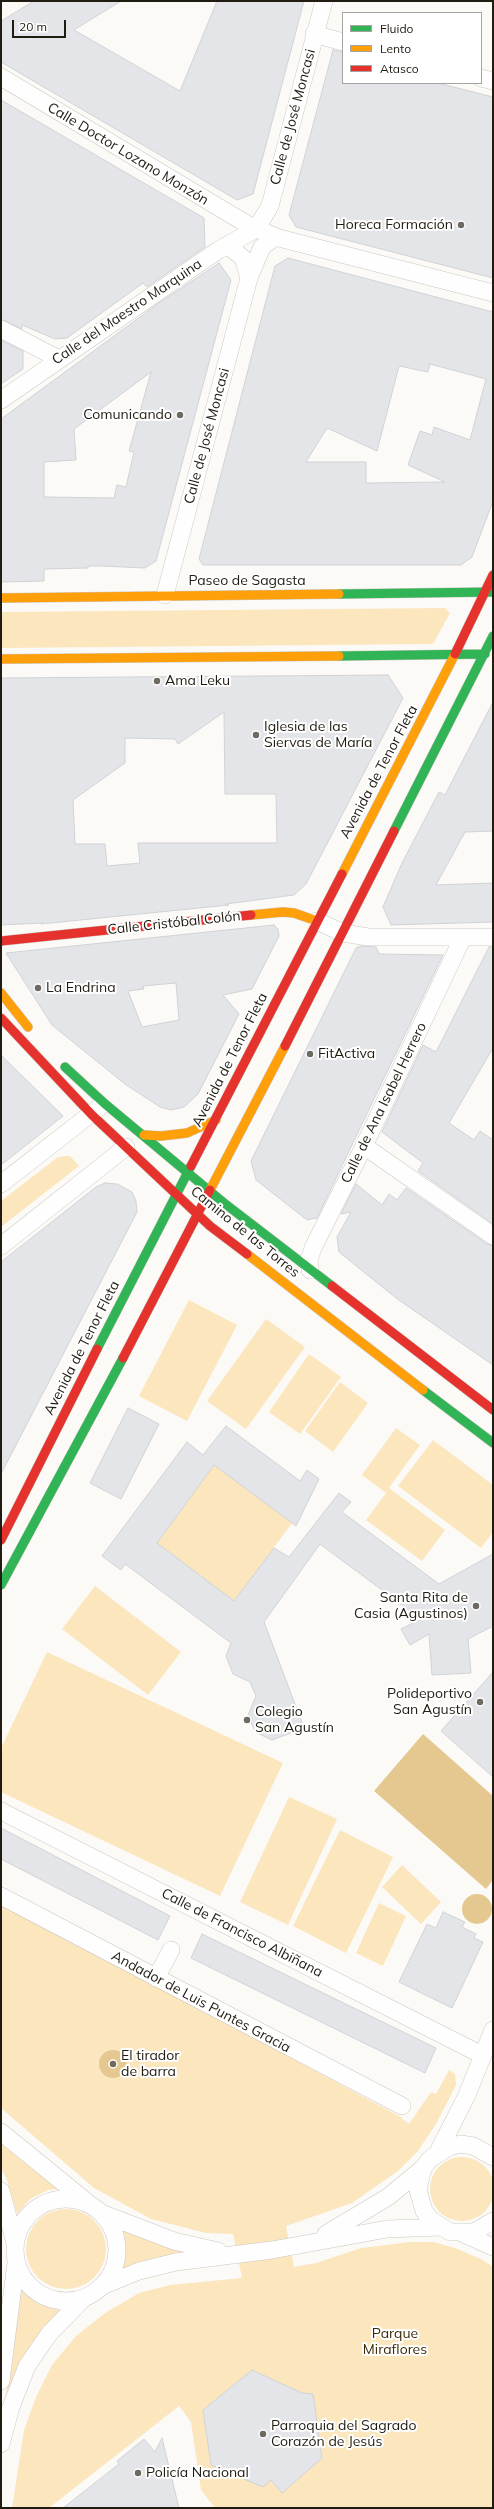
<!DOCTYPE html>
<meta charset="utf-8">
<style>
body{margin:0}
#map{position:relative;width:494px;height:2509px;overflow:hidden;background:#fcfaf7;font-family:Mulish,sans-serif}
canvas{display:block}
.frame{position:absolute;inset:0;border:2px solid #211c11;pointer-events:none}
.legend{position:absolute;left:342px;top:12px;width:140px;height:72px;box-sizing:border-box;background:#fff;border:1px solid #a6a4a0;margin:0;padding:5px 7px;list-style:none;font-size:12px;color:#211c11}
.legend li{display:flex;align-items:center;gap:8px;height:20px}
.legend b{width:20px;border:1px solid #a6a4a0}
.scale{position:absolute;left:12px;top:20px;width:54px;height:18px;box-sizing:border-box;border:2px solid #211c11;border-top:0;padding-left:5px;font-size:12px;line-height:14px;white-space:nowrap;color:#211c11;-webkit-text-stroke:3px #fff;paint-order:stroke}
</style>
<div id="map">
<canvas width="494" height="2509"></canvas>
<div class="frame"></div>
<ul class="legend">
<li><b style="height:5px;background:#30b455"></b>Fluido</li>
<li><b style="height:5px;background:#ff9f0a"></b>Lento</li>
<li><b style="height:5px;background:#e5322d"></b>Atasco</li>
</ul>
<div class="scale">20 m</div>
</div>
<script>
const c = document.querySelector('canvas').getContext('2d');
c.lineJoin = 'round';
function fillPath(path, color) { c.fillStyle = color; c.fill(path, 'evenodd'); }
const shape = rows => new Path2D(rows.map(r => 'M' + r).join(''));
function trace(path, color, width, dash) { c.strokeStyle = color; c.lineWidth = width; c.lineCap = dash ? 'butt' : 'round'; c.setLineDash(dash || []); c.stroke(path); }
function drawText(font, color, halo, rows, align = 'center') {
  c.font = font + ' Mulish,sans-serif'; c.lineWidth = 4; c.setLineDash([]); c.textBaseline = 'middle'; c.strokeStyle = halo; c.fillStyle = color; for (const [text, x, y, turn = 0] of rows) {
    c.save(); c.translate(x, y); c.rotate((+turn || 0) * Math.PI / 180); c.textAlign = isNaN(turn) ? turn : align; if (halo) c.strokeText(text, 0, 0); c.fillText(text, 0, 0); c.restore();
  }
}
fillPath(shape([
 [445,608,450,613,433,644,1,648,1,612],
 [66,1156,70,1156,79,1166,1,1227,1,1201,58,1157],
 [189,1300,237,1325,187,1421,139,1396],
 [266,1319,305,1347,246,1429,207,1401],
 [309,1354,341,1377,300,1434,269,1412],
 [340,1382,368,1403,333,1452,305,1431],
 [396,1428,420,1445,389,1488,445,1530,422,1561,366,1520,386,1493,362,1475],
 [433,1440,493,1485,493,1532,481,1548,398,1486],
 [214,1465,292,1523,234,1601,157,1543],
 [95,1586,181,1652,148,1695,62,1629],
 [47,1652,283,1763,220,1896,1,1792,1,1748],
 [289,1797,337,1819,288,1925,240,1902],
 [340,1830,393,1857,346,1953,293,1926],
 [402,1865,441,1902,421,1924,382,1887],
 [1,1902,399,2116,409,2124,431,2092,436,2094,449,2070,455,2074,456,2085,436,2124,418,2151,398,2171,352,2203,286,2226,294,2267,316,2263,361,2248,410,2242,433,2242,455,2248,483,2260,493,2267,493,2508,215,2508,201,2490,191,2422,179,2406,49,2508,12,2508,24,2430,36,2397,52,2365,76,2336,105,2313,139,2293,170,2285,242,2278,233,2234,206,2233,151,2219,94,2188,1,2108],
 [252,2370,302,2393,313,2394,322,2458,282,2492,271,2480,211,2465,203,2410],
 [379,1903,406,1916,383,1966,356,1953],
 [1,2140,58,2189,48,2190,30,2199,17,2214,7,2180,1,2168],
 '430 2189a32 32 0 1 1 64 0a32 32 0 1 1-64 0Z',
 '26 2249a40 40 0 1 1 80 0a40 40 0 1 1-80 0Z',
 [121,2228,192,2252,150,2259,123,2268,126,2246],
 [21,2290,38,2304,60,2311,21,2363,8,2393,6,2393]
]), '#fbe6be');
fillPath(shape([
 [423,1734,493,1796,493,1880,486,1889,374,1791],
 '462 1909a15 15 0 1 1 30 0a15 15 0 1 1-30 0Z',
 '99 2064a14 14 0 1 1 28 0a14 14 0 1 1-28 0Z'
]), '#e4c890');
const building = shape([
 [34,1,121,1,74,30,180,91,217,1,304,1,253,194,237,200,1,62,1,21,34,1],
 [333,50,343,52,343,83,438,83,493,97,493,278,296,227,289,215,333,50],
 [1,100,204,218,205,247,147,287,143,283,67,338,55,339,22,325,22,329,1,319,1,100],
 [288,258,493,312,493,501,472,557,461,565,203,565,199,559,275,266,288,258],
 [430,364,486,379,470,440,434,427,432,435,420,431,408,465,445,482,366,483,366,462,306,462,327,428,377,451,399,366,428,372,430,364],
 [219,263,231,280,156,561,145,568,102,566,88,566,88,568,44,569,44,581,1,582,1,419,159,303,219,263],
 [151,372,129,451,134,452,126,487,117,485,114,498,44,497,44,462,76,460,74,429,151,372],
 [1,340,23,351,23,369,1,384,1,340],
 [388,675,403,698,306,884,294,895,226,904,229,905,41,924,43,923,1,925,1,678,388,675],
 [224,712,225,794,276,794,277,843,138,843,140,863,107,866,105,844,75,844,73,800,125,763,125,738,175,739,178,744,224,712],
 [493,702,493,831,465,832,436,885,493,883,493,922,391,925,383,907,402,863,439,792,445,795,493,702],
 [274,925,278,929,279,936,252,989,223,995,239,1014,198,1094,184,1107,171,1110,160,1107,125,1084,52,1025,6,953,274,925],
 [176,983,179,1020,142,1027,128,991,144,989,143,986,176,983],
 [361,946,376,947,379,954,443,955,317,1218,307,1220,256,1180,251,1161,356,948,361,946],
 [489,947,493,947,493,1048,449,1123,474,1140,480,1131,493,1140,493,1224,418,1171,423,1163,382,1132,423,1045,436,1052,489,947],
 [1,1055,63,1116,1,1165,1,1055],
 [105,1183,117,1184,132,1192,136,1201,137,1212,1,1474,1,1262,96,1187,105,1183],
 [356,1184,382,1205,389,1194,397,1200,406,1188,487,1244,493,1246,493,1365,396,1298,339,1252,337,1237,351,1212,341,1214,356,1184],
 [128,1408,159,1424,121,1499,90,1483,128,1408],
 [226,1426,300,1481,307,1470,319,1479,296,1526,214,1465,157,1543,234,1601,274,1548,289,1557,339,1493,351,1502,342,1512,439,1584,493,1554,493,1626,468,1639,471,1673,432,1675,429,1634,410,1645,401,1629,421,1619,320,1544,264,1622,304,1728,272,1740,255,1732,248,1715,256,1696,250,1682,233,1674,226,1656,231,1643,125,1564,121,1570,102,1556,187,1442,203,1455,226,1426],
 [493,1672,493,1777,441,1731,493,1672],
 [1,1828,170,1916,158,1940,1,1859,1,1828],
 [443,1912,465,1922,462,1927,476,1934,474,1938,483,1942,452,2008,399,1982,427,1924,436,1928,443,1912],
 [202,1934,436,2048,425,2073,191,1958,202,1934],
 [252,2370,302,2393,313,2394,322,2458,282,2493,271,2480,263,2487,211,2465,203,2410,252,2370],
 [162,2438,179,2508,63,2508,119,2464,117,2461,144,2439,155,2452,162,2438]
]);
fillPath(building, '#e4e5e9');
trace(building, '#d1d2d5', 1);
const street = shape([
 [314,34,343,42],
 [1,77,250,226,279,238,493,293],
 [481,78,493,81],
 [227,245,243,258,249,278],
 [1,329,59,359],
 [1,400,217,251,256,229,270,206,324,1],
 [165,595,249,278,262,247,275,237],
 [317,921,343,933,368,937,493,937],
 [364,1146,493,1236],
 [1,1184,101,1106],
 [1,1246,126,1147],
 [310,1270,309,1260,313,1248,364,1146,463,937],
 [1,1811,482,2055],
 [1,1896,402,2106],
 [156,1978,171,1950],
 [1,2132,87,2202],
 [438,2152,467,2095,493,2030],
 [493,2157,473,2146,461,2144,449,2147,430,2159,423,2168,418,2190,424,2211,431,2220,450,2232,474,2232,493,2221],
 [1,2191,15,2243],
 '15 2250a51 51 0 1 1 102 0a51 51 0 1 1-102 0Z',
 [101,2213,174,2241,218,2251],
 [462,2233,493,2247],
 [326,2234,388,2197,423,2168],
 [100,2287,139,2271,176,2262,272,2250,387,2229,440,2227],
 [1,2381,16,2263],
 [1,2444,11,2407,27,2366,49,2334,84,2298]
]);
const fast = shape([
 [339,594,493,592],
 [339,656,485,654],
 [394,831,493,636],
 [65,1067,104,1103,224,1203,332,1286],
 [97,1349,191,1166],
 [423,1390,493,1443],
 [1,1585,123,1358]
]);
const slow = shape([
 [1,598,339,594],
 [1,659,339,656],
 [342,874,455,654],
 [251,915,283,912,294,913,317,921],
 [1,993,28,1027],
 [144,1135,161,1136,187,1133,216,1120],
 [210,1190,285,1046],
 [247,1254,423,1390]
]);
const jam = shape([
 [455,654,493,575],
 [1,941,251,915],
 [1,1018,92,1115,210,1226,247,1254],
 [285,1046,394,831],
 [191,1166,342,874],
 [332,1286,493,1410],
 [123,1358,210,1190],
 [1,1540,97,1349]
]);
trace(street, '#cbc7c1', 18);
trace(fast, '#cbc7c1', 10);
trace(slow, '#cbc7c1', 10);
trace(jam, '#cbc7c1', 10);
trace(street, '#fffefe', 17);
trace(fast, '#30b455', 9);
trace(slow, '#ff9f0a', 9);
trace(jam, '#e5322d', 9);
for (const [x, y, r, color] of [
 [461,225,4,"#6e6a62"],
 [180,415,4,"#6e6a62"],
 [157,681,4,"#6e6a62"],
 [256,735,4,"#6e6a62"],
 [38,988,4,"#6e6a62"],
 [310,1054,4,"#6e6a62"],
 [476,1606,4,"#6e6a62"],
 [480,1702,4,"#6e6a62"],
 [247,1720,4,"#6e6a62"],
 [113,2064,4,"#6e6a62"],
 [263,2434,4,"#6e6a62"],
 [138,2473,4,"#6e6a62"]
]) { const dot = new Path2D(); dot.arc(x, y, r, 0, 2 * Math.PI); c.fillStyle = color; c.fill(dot); trace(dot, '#fff', 1.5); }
drawText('14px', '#211c11', '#fff', [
 ["Calle de José Moncasi",293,117,-75],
 ["Calle Doctor Lozano Monzón",128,154,31],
 ["Calle del Maestro Marquina",127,312,-34],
 ["Calle de José Moncasi",207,436,-75],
 ["Paseo de Sagasta",247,581],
 ["Avenida de Tenor Fleta",379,772,-62],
 ["Calle Cristóbal Colón",174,923,-6],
 ["Avenida de Tenor Fleta",230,1060,-63],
 ["Calle de Ana Isabel Herrero",384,1103,-64],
 ["Camino de las Torres",245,1232,39],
 ["Avenida de Tenor Fleta",82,1348,-63],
 ["Calle de Francisco Albiñana",242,1933,27],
 ["Andador de Luis Puntes Gracia",201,2002,28]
]);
drawText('14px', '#211c11', '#fff', [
 ["Horeca Formación",453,225,"right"],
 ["Comunicando",172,415,"right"],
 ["Ama Leku",165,681],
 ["Iglesia de las",264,727],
 ["Siervas de María",264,743],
 ["La Endrina",46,988],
 ["FitActiva",318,1054],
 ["Santa Rita de",468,1598,"right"],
 ["Casia (Agustinos)",468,1614,"right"],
 ["Polideportivo",472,1694,"right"],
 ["San Agustín",472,1710,"right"],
 ["Colegio",255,1712],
 ["San Agustín",255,1728],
 ["El tirador",121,2056],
 ["de barra",121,2072],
 ["Parroquia del Sagrado",271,2426],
 ["Corazón de Jesús",271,2442],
 ["Policía Nacional",146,2473]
], 'left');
drawText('14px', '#3b2b07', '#fff', [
 ["Parque",395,2334],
 ["Miraflores",395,2350]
]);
</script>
